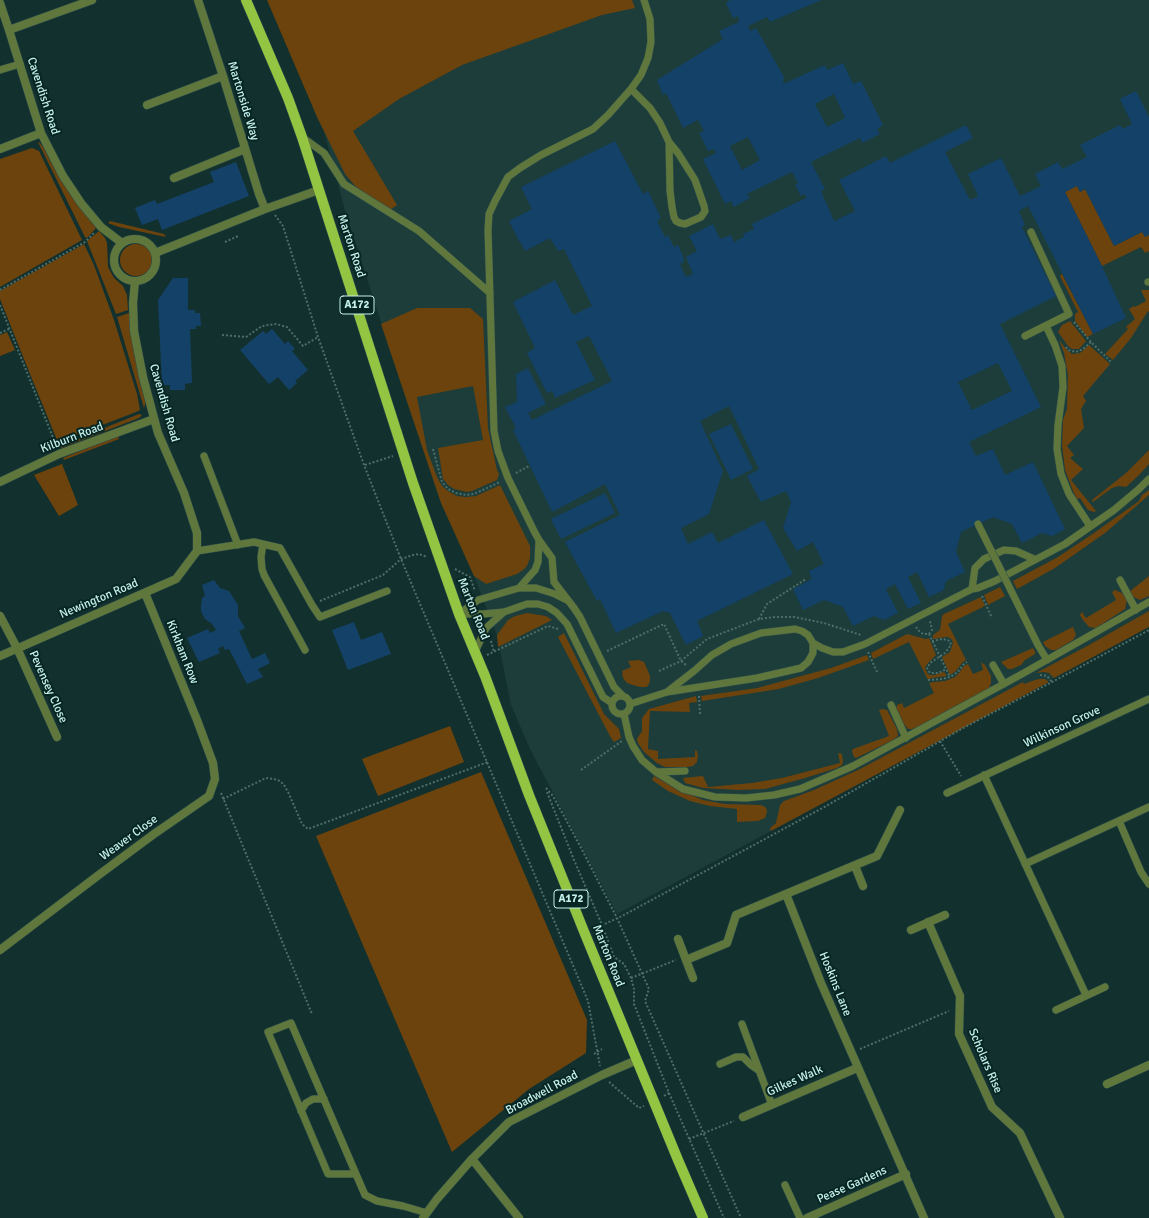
<!DOCTYPE html>
<style>
body{margin:0}
canvas{display:block;background:#12302d}
</style>
<canvas width="1149" height="1218"></canvas>
<script>
const c = document.querySelector('canvas').getContext('2d');
c.lineJoin = 'round';
function fillPath(path, color) { c.fillStyle = color; c.fill(path, 'evenodd'); }
const shape = rows => new Path2D(rows.map(r => 'M' + r).join(''));
function trace(path, color, width, dash) { c.strokeStyle = color; c.lineWidth = width; c.lineCap = dash ? 'butt' : 'round'; c.setLineDash(dash || []); c.stroke(path); }
function drawText(font, color, halo, rows, align = 'center') {
  c.font = font + ' Signika,sans-serif'; c.lineWidth = 4; c.setLineDash([]); c.textBaseline = 'middle'; c.strokeStyle = halo; c.fillStyle = color; for (const [text, x, y, turn = 0] of rows) {
    c.save(); c.translate(x, y); c.rotate((+turn || 0) * Math.PI / 180); c.textAlign = isNaN(turn) ? turn : align; if (halo) c.strokeText(text, 0, 0); c.fillText(text, 0, 0); c.restore();
  }
}
fillPath(shape([
 [546,0,1149,0,1149,627,617,914,530,749,511,705,497,635,470,566,441,503,391,353,344,207,323,127]
]), '#1c3d3a');
fillPath(shape([
 [267,0,632,0,635,8,602,15,462,65,399,99,353,131,397,205,390,210,356,187,345,174,317,117],
 [38,142,39,142,43,147,54,168,74,199,96,228,87,238,85,237],
 [32,148,39,151,82,240,0,287,0,159],
 [1077,186,1080,192,1085,189,1114,246,1142,232,1149,235,1149,251,1145,253,1141,247,1102,266,1065,192],
 [110,221,164,234,166,237,119,227,108,223],
 [99,231,105,238,107,243,108,267,114,278,123,286,127,295,128,310,116,314,87,241],
 [84,244,94,265,114,320,137,394,140,410,136,412,61,441,57,440,30,374,0,299,0,291],
 '120 260a16 16 0 1 1 32 0a16 16 0 1 1-32 0Z',
 [1062,274,1093,334,1087,337,1075,321,1075,314,1078,312,1060,276],
 [1141,290,1149,290,1149,312,1148,311,1131,338,1113,360,1105,354,1128,329,1126,327,1135,319,1129,309,1134,306,1135,307,1146,301],
 [417,308,470,308,483,319,488,428,497,470,499,474,497,480,472,491,467,492,454,489,448,485,443,479,438,448,483,440,473,386,417,397,427,450,437,477,442,486,448,491,457,496,466,497,476,496,500,485,530,546,530,558,527,566,523,570,517,574,486,584,474,576,441,503,381,324],
 [129,313,134,353,141,386,146,401,144,408,117,317],
 [1070,321,1086,341,1079,349,1072,349,1068,346,1058,332,1062,325],
 [7,332,15,350,0,356,0,335],
 [1059,340,1067,350,1072,354,1080,353,1089,345,1110,364,1083,396,1086,401,1081,409,1084,428,1067,446,1074,455,1070,458,1083,469,1071,480,1096,511,1094,512,1088,510,1080,498,1077,499,1073,491,1065,470,1062,445,1063,420,1067,409,1068,375,1064,353],
 [139,414,142,415,139,418,61,448,60,446],
 [118,436,119,439,64,460,63,458],
 [1149,450,1149,464,1139,475,1126,487,1119,486,1112,488,1093,502,1092,500,1126,473],
 [62,464,78,505,59,516,34,475],
 [1149,490,1149,495,1105,533,1055,568,1017,589,1013,581,1058,557,1094,533,1139,501,1142,495],
 [1149,576,1149,596,1140,600,1132,596,1129,592],
 [1000,587,1005,596,988,605,984,595],
 [1115,590,1122,593,1127,600,1125,609,1096,628,1089,627,1083,620,1080,615,1081,613,1082,612,1086,618,1116,600,1112,592],
 [981,597,985,606,948,624,966,660,962,663,956,671,950,675,942,657,950,652,953,643,952,640,950,638,947,637,933,639,933,635,940,630,942,616,944,614],
 [1149,611,1149,627,1145,629,1054,678,1049,673,1044,672,1036,673,1089,645],
 [527,613,546,616,552,620,498,647,497,635,508,620,515,616],
 [1073,627,1076,635,1073,640,1056,650,1051,650,1045,646,1043,642],
 [564,633,604,714,619,729,621,738,614,742,611,738,558,637],
 [907,634,926,639,929,638,936,655,927,664,925,668,927,673,930,675,934,675,944,672,947,676,932,678,928,680,909,642,873,659,871,653],
 [1033,648,1035,652,1035,654,1025,660,1021,665,1012,669,1008,669,1001,662],
 [867,655,869,660,818,678,779,689,702,701,701,696,757,688,831,668],
 [639,660,644,662,650,676,650,681,648,686,646,687,640,687,633,685,627,683,623,678,622,671,631,667,628,661],
 [981,662,985,665,991,676,991,683,989,688,917,727,912,729,908,729,904,724,896,709,897,705,902,703,904,708,934,693,929,683,934,682,945,681,955,677,959,673,964,666,968,664,973,674,983,670],
 [1039,679,1045,679,1049,682,771,831,770,828,776,823,780,805,784,801,814,790,860,769,1023,682,1024,684,1032,681],
 [696,696,697,702,689,703,690,712,650,711,648,749,658,751,658,759,695,757,695,750,697,751,698,755,697,762,693,766,687,767,665,767,657,763,644,752,638,743,637,739,642,731,642,718,649,709],
 [883,709,887,710,897,729,898,736,893,740,856,758,854,757,852,751,853,749,889,736,879,710],
 [450,726,464,762,378,796,362,759],
 [838,753,842,754,843,762,842,765,837,768,805,778,765,789,738,790,703,788,685,783,683,778,703,776,708,787,752,783,782,778,840,763],
 [481,772,587,1020,586,1053,529,1089,452,1152,316,836],
 [654,776,673,787,703,800,725,804,761,805,765,807,767,810,767,812,765,818,758,821,737,822,737,809,710,806,690,801,668,791,652,780]
]), '#6c430c');
fillPath(shape([
 [730,0,821,0,770,22,767,17,748,26,750,31,756,28,784,77,783,84,825,65,827,70,843,63,853,84,861,81,883,125,877,129,880,134,862,143,860,138,811,162,825,189,821,191,834,221,855,211,839,180,886,156,890,163,966,125,973,138,945,152,970,200,978,196,968,174,1001,158,1020,196,1041,186,1035,174,1058,162,1062,169,1087,157,1080,145,1120,125,1123,129,1132,124,1120,99,1136,91,1149,117,1149,235,1145,237,1142,232,1114,246,1085,189,1080,192,1077,186,1065,192,1102,266,1126,318,1093,334,1028,206,1019,211,1025,225,1022,227,1056,296,1000,324,1041,407,969,442,976,456,993,449,1005,475,1033,462,1065,529,1052,536,1042,533,1022,543,1012,524,993,517,961,532,956,552,965,572,946,581,944,590,929,597,917,572,908,577,921,603,908,609,895,584,886,589,898,613,884,620,874,616,853,626,843,607,824,600,803,610,793,589,812,579,809,571,824,564,813,542,797,551,783,528,791,502,786,491,761,502,747,476,759,469,729,406,700,421,723,471,709,514,681,528,688,544,712,532,718,543,764,520,793,574,697,621,703,636,686,645,670,613,663,611,616,633,600,599,597,601,565,542,620,515,605,484,552,512,513,430,516,428,505,407,517,402,516,374,528,368,546,404,528,413,532,420,612,381,589,336,576,342,595,380,555,398,552,391,547,393,527,353,535,348,513,302,555,280,573,315,592,306,564,249,558,251,550,238,525,251,521,243,520,243,509,221,532,209,521,187,615,141,643,194,648,191,661,218,657,221,665,237,668,235,674,247,678,245,683,256,684,262,680,264,686,277,693,274,686,257,697,251,689,236,713,224,720,239,731,235,734,242,744,237,743,234,754,229,752,224,806,198,805,194,801,196,795,185,798,183,792,172,747,194,750,198,734,207,731,201,725,204,703,159,716,153,714,149,708,151,699,133,704,131,698,120,683,128,666,93,663,95,657,80,723,39,719,31,739,22,738,16,733,18,726,3],
 [834,94,845,118,827,127,815,104],
 [748,137,760,160,742,170,730,146],
 [998,363,1012,391,972,410,958,382],
 [236,162,249,196,162,230,158,219,142,225,135,208,155,200,157,204,214,182,210,172],
 [173,278,188,278,188,310,195,310,195,313,200,313,201,326,196,326,196,329,190,329,192,383,185,384,185,390,170,390,170,385,162,385,158,300],
 [272,329,285,344,288,341,295,349,292,351,308,370,295,381,297,383,289,390,278,377,269,384,240,350,263,331,266,334],
 [731,424,753,469,731,480,709,434],
 [605,493,615,513,561,539,551,519],
 [214,580,220,588,229,591,238,605,238,616,245,628,239,631,252,659,265,653,270,663,258,669,263,677,247,684,229,649,225,650,223,646,218,649,220,653,199,662,187,638,208,629,210,633,216,630,212,624,205,619,201,611,201,606,202,598,205,596,202,585],
 [354,622,361,640,382,632,391,654,348,670,332,630]
]), '#144167');
const lane = shape([
 [0,70,20,64],
 [631,89,650,108,660,123,669,142,670,191,672,207,674,217,676,221,680,223,685,224,701,217,705,211,704,206,695,180,678,153,669,142],
 [302,137,324,153,344,184,419,231,490,293],
 [1148,282,1149,282],
 [1046,326,1055,345,1062,366,1063,387,1058,425,1057,449,1061,474,1069,494,1090,526],
 [1025,336,1069,314,1031,232],
 [204,456,238,545],
 [263,544,261,557,262,569,264,575,305,650],
 [197,551,254,542,280,548,312,605,320,617,387,591],
 [1120,580,1136,610],
 [519,588,535,570,538,562,539,540],
 [972,589,975,568,984,559,1004,550,1016,551,1034,559],
 [460,613,478,600,519,588,536,588,555,594,567,600],
 [459,614,483,614,504,612,527,604,538,604,548,607,557,613,567,624,603,697,612,703],
 [1038,645,1047,660],
 [475,652,486,628,504,612],
 [993,665,1004,684],
 [667,692,694,671,712,655,731,644,761,633,795,629,802,631,808,635,813,643,822,648,833,652,843,652,865,644,972,589,978,588,995,581,1065,544,1114,510,1139,489,1149,479],
 '612 705a9 9 0 1 1 18 0a9 9 0 1 1-18 0Z',
 [623,696,614,687,580,617,574,608,554,582,552,558,539,540,534,531,508,478,498,451,494,431,488,230,489,214,495,201,508,177,520,168,541,155,593,129,608,115,631,89,641,75,648,58,651,42,650,19,644,0],
 [630,704,667,692,757,678,801,668,808,662,813,653,813,643],
 [891,705,906,738],
 [624,714,629,737,633,746,642,760,656,772,683,789,715,797,746,798,774,795,800,789,853,766,1022,674,1149,602],
 [656,772,685,771],
 [984,775,1086,995],
 [947,793,1149,699],
 [1119,821,1141,872,1149,884],
 [1025,864,1149,807],
 [1056,1010,1105,987],
 [742,1024,772,1105],
 [720,1064,736,1057,743,1057,751,1065,758,1070],
 [301,1111,306,1103,313,1099,324,1099],
 [355,1174,328,1174,268,1032,291,1023,365,1195,377,1201,403,1206,427,1213],
 [785,1185,800,1218]
]);
const street = shape([
 [198,0,223,76,259,194,265,209],
 [0,3,9,30,41,133,63,176,81,203,101,227,122,243],
 [9,30,92,0],
 [147,105,223,76],
 [0,149,41,133],
 [174,178,245,149],
 '114 260a21 21 0 1 1 42 0a21 21 0 1 1-42 0Z',
 [155,253,265,209,319,190],
 [0,482,59,454,154,419],
 [0,616,17,648,57,737],
 [0,656,176,579,197,551,197,533,184,493,158,433,143,377,134,331,133,303,135,281],
 [900,810,877,856,786,894,821,983,924,1218],
 [855,866,863,886],
 [928,922,960,996,959,1034,992,1107,1020,1133,1060,1218],
 [911,930,945,915],
 [678,939,686,960,727,943,736,915,786,894],
 [0,950,100,874,154,834,209,796,215,779,213,763,197,720,145,593],
 [686,960,693,978],
 [1107,1084,1149,1065],
 [743,1117,857,1068],
 [472,1159,519,1218],
 [423,1218,437,1199,472,1159,509,1122,602,1075,637,1060],
 [807,1218,906,1174]
]);
const primary = shape([
 [246,0,288,98,302,137,413,483,459,614,485,676,529,795,585,934,678,1160,703,1218]
]);
trace(lane, '#2f4f4b', 8);
trace(street, '#2f4f4b', 9);
trace(primary, '#2f4f4b', 11);
trace(shape([
 [275,215,283,226,318,337,364,465,401,559,588,1001,600,1066],
 [225,242,238,236],
 [0,290,85,242,94,233],
 [0,305,56,445],
 [1074,322,1091,342,1111,362],
 [0,333,9,329],
 [222,335,246,337,262,326,276,324,287,327,303,346,318,337],
 [1066,347,1068,350,1076,352,1083,349,1091,342],
 [433,449,442,482,448,489,456,493,466,495,474,494,500,482],
 [365,465,393,456],
 [516,473,529,466],
 [455,569,470,577,475,591],
 [982,596,992,618],
 [320,601,383,575,401,559,413,555,419,554,427,557],
 [759,619,767,604,806,579],
 [916,627,918,630,923,634,929,634,932,630,930,621],
 [929,634,950,677],
 [491,641,494,652],
 [932,641,942,639,947,640,950,641,951,645,945,653,930,663,927,668,930,673,939,673,946,669],
 [607,651,664,624,681,661,686,665],
 [868,652,877,672],
 [487,655,548,626,558,629],
 [659,671,681,661,707,639,759,619,775,617,794,617,824,623,861,635],
 [1040,675,1047,676,1052,682],
 [928,680,942,679,950,677,958,672,963,665,967,662],
 [699,696,700,715],
 [940,741,961,776],
 [581,770,622,741],
 [546,788,553,796,579,844,617,918,649,989,645,1001,741,1218],
 [547,792,574,860,602,925,614,957,624,964,631,978,634,989,634,1004,669,1093,724,1218],
 [221,793,312,1014],
 [223,799,266,778,274,779,280,781,284,785,289,794,302,824,308,829,488,762],
 [594,929,622,916,828,805,965,727,1052,682,1149,630],
 [631,978,676,960],
 [860,1049,949,1011],
 [594,1054,602,1049],
 [609,1082,639,1108,644,1106],
 [664,1096,669,1093],
 [689,1139,734,1121]
]), '#4c6f6b', 2, [2, 2]);
trace(lane, '#5f773d', 7);
trace(street, '#5f773d', 8);
trace(primary, '#93c442', 10);
const laneBridge = shape([
 [978,524,1038,645]
]);
trace(laneBridge, '#2f4f4b', 8, []);
trace(laneBridge, '#5f773d', 7);
for (const [x, y, w] of [
 [357,305,34],
 [571,899,34]
]) { const box = new Path2D(); box.roundRect(x - w / 2, y - 9, w, 18, 3); c.fillStyle = '#072623'; c.fill(box); trace(box, '#c5f0eb', 1); }
drawText('bold 11px', '#c5f0eb', null, [
 ["A172",357,305],
 ["A172",571,899]
]);
drawText('12px', '#c5f0eb', '#072623', [
 ["Cavendish Road",43,96,72],
 ["Martonside Way",243,101,73],
 ["Marton Road",351,246,72],
 ["Cavendish Road",164,403,74],
 ["Kilburn Road",72,438,-21],
 ["Newington Road",99,599,-23],
 ["Marton Road",473,609,68],
 ["Kirkham Row",182,652,68],
 ["Pevensey Close",48,687,66],
 ["Wilkinson Grove",1062,727,-25],
 ["Weaver Close",129,838,-36],
 ["Marton Road",608,956,68],
 ["Hoskins Lane",835,984,68],
 ["Scholars Rise",985,1061,67],
 ["Gilkes Walk",795,1081,-24],
 ["Broadwell Road",542,1093,-28],
 ["Pease Gardens",852,1185,-24]
]);
</script>
